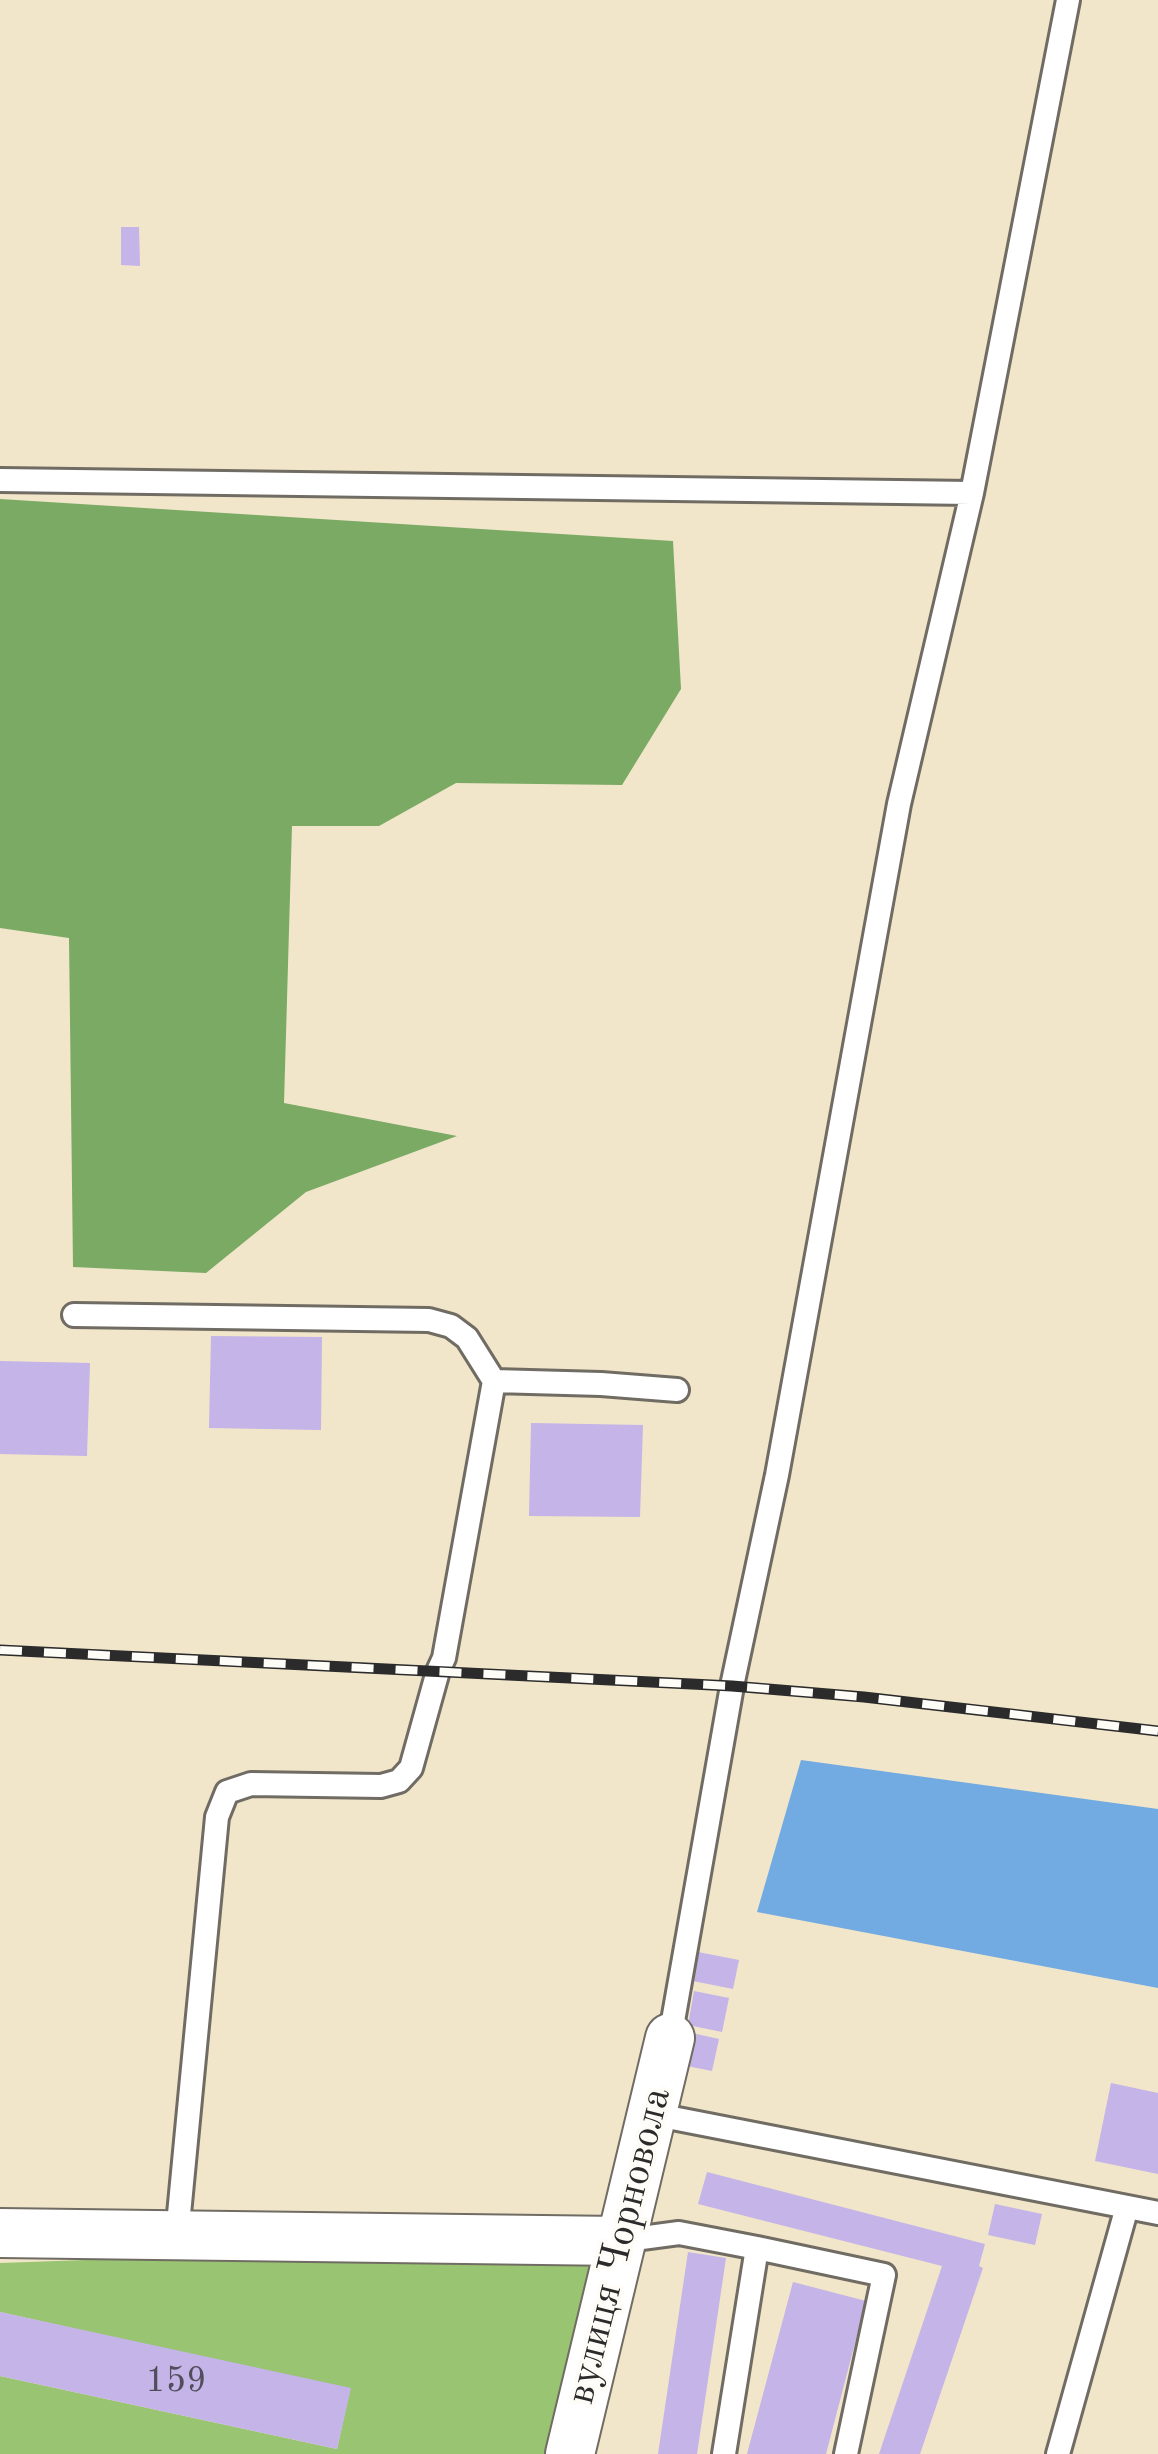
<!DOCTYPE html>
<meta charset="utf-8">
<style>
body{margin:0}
canvas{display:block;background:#f1e5ca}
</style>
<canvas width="1158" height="2454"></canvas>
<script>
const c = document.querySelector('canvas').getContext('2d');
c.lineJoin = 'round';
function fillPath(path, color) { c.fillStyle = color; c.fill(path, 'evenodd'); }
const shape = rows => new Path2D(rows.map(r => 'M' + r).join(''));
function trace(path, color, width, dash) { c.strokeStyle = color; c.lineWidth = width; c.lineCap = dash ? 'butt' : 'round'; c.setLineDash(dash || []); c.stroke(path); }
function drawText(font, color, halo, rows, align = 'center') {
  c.font = font + ' "Old Standard TT",serif'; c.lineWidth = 8; c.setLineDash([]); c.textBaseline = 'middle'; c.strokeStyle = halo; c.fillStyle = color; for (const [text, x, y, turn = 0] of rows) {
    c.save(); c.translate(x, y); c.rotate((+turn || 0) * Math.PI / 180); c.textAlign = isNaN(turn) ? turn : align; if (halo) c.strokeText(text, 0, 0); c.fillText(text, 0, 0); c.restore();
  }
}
fillPath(shape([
 [619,2241,570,2454,0,2454,0,2376,337,2449,350,2390,0,2312,0,2263]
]), '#99c572');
fillPath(shape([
 [0,499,673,541,681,689,622,785,456,783,379,826,292,826,284,1103,457,1136,306,1192,206,1273,73,1267,69,938,0,928]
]), '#7aaa64');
fillPath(shape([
 [801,1760,1158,1809,1158,1988,757,1912]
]), '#72abe2');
fillPath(shape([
 [121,227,139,227,140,266,121,265],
 [211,1336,322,1337,321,1430,209,1428],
 [0,1361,90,1363,87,1456,0,1454],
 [531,1423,643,1425,640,1517,529,1516],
 [698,1952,739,1960,733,1989,693,1981],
 [694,1991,729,1998,722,2032,688,2025],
 [683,2031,719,2039,712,2071,677,2064],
 [1111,2083,1158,2093,1158,2174,1095,2161],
 [707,2172,985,2244,979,2266,983,2268,920,2454,879,2454,942,2266,698,2204],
 [995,2204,1042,2214,1035,2245,988,2235],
 [688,2252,726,2258,697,2454,658,2454],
 [793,2282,866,2301,826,2454,747,2454],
 [0,2312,351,2388,337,2449,0,2376]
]), '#c4b4e8');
const lane = shape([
 [0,480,972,493,1068,0],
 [74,1315,429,1320,451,1326,467,1338,494,1381,444,1658,438,1671,411,1768,399,1781,381,1786,251,1784,227,1792,217,1817,177,2235],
 [494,1381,601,1384,677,1390],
 [670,2038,732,1686,777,1475,899,804,972,493],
 [652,2114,1158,2213],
 [619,2241,679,2233,757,2248],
 [724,2454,757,2248,884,2275,846,2454],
 [1058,2454,1127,2207]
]);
const street = shape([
 [0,2233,619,2241],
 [570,2454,670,2038]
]);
trace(lane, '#706c63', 28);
trace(street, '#706c63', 52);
trace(lane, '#fff', 22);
trace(street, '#fff', 48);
const rail = shape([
 [0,1650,732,1686,864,1697,1158,1731]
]);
trace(rail, '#2b2b2b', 11);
trace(rail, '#fdfcf7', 8, [22]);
drawText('35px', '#514d5a', null, [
 ["159",176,2382]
]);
drawText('40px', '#2b2b2b', '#fdfcf7', [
 ["вулиця Чорновола",620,2246,-76]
]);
</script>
